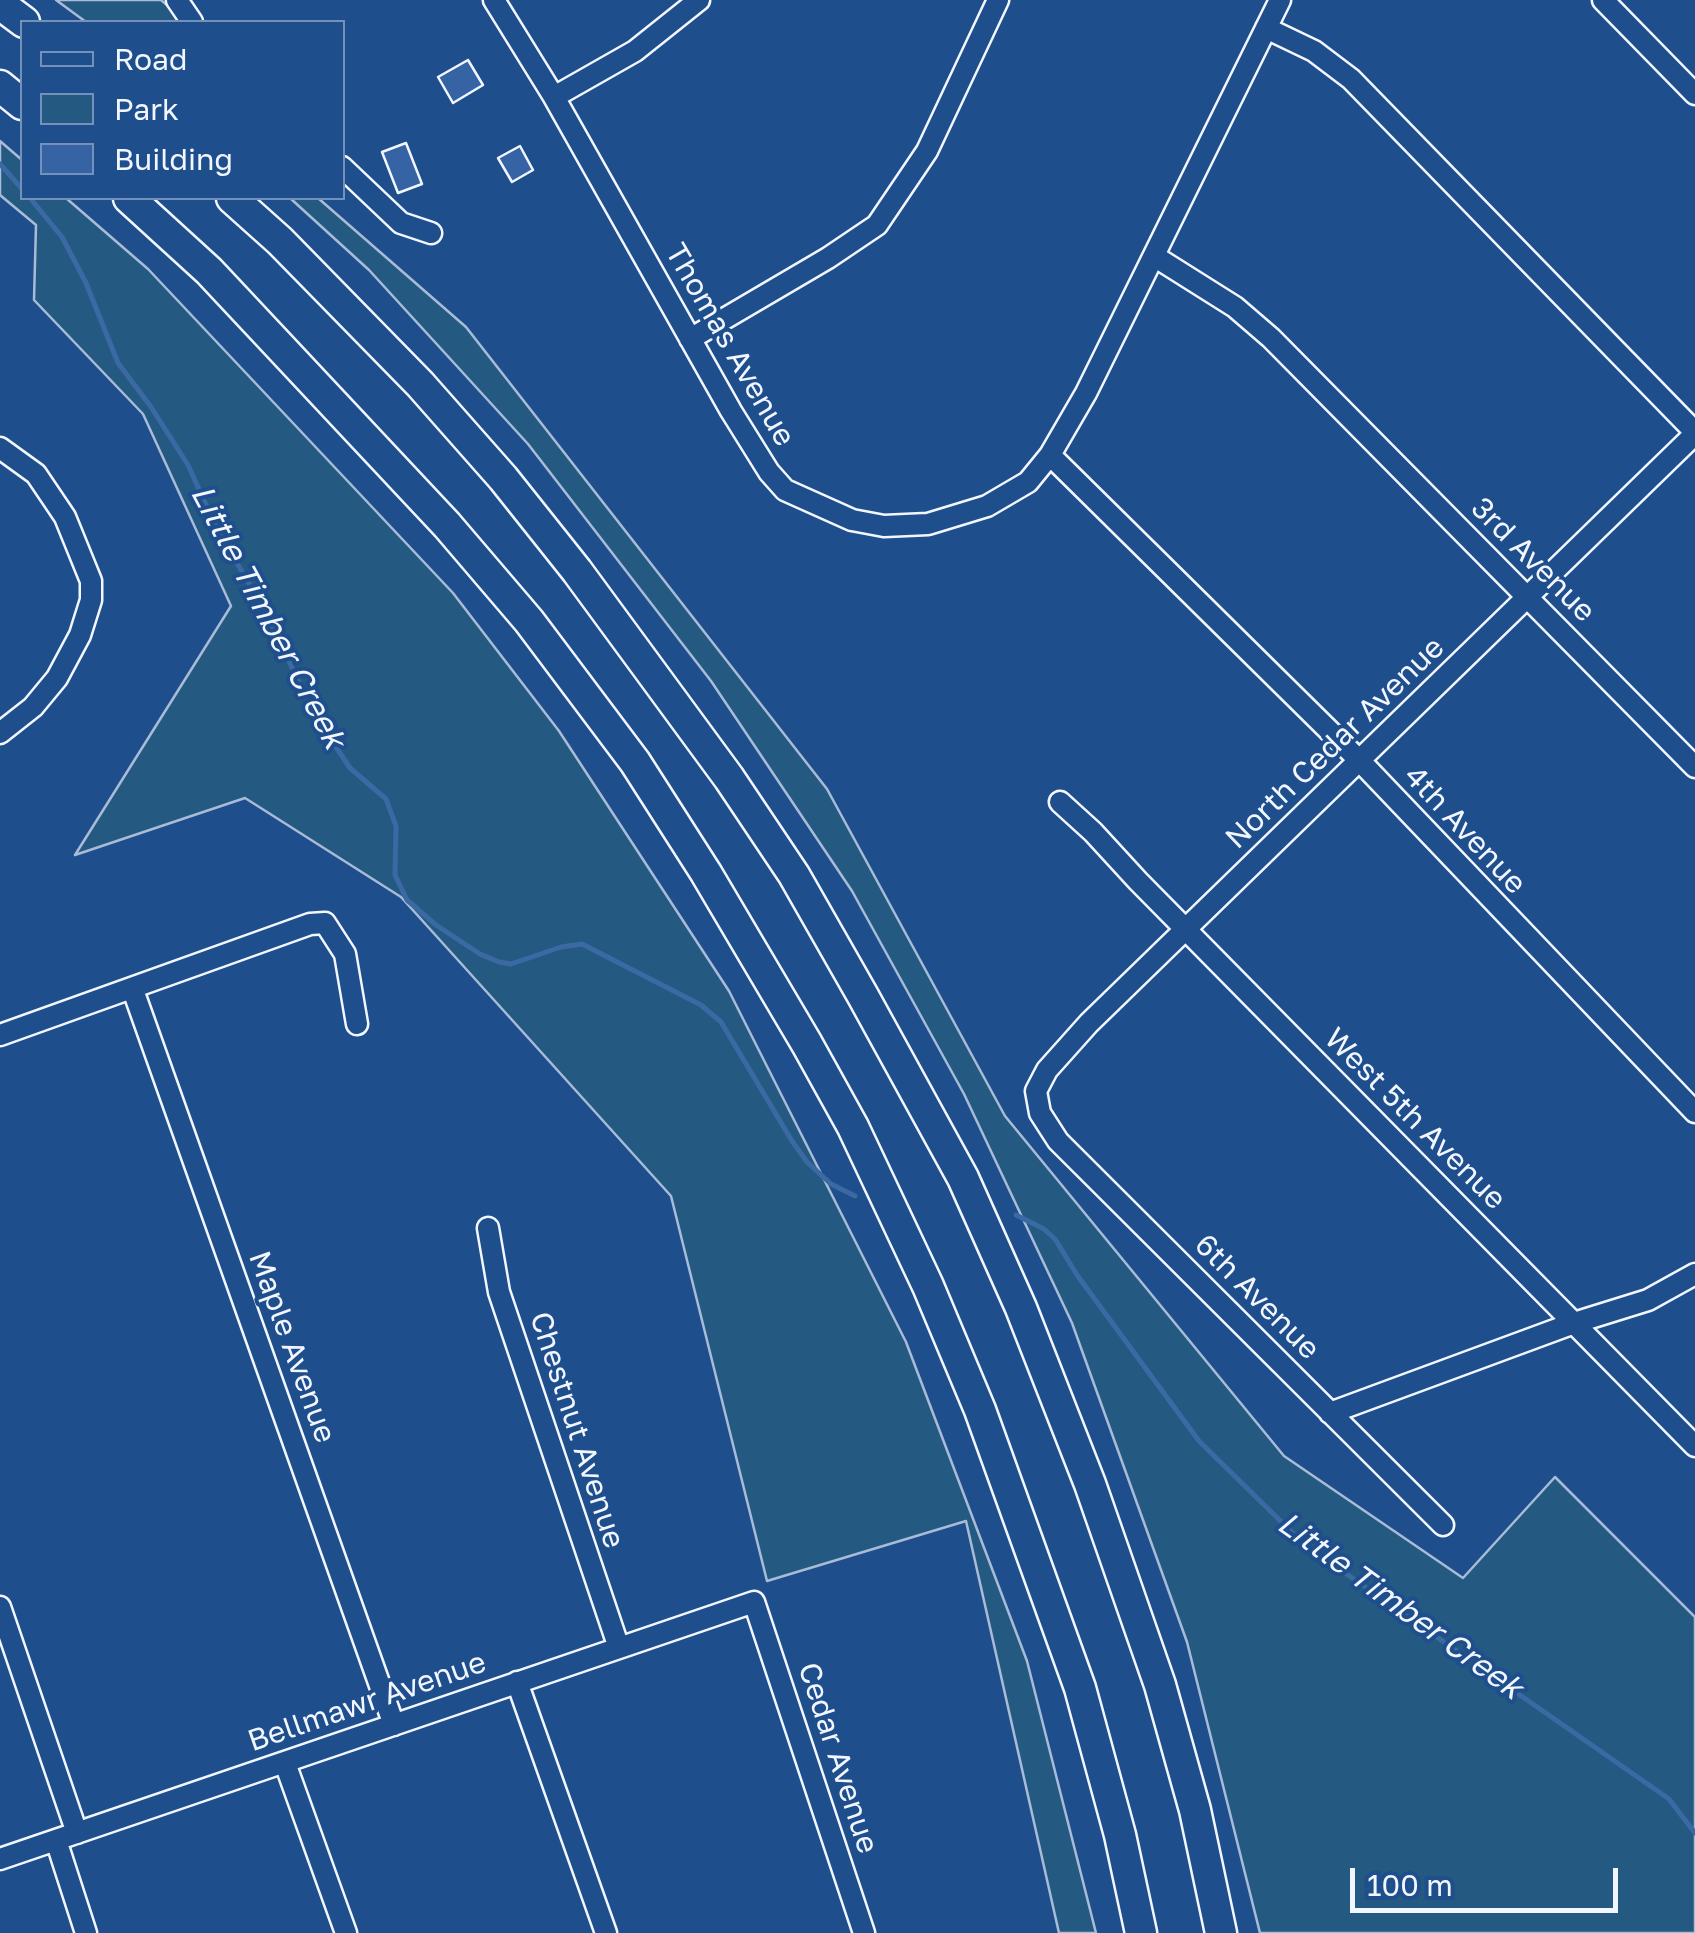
<!DOCTYPE html>
<style>
body{margin:0}
#map{position:relative;width:1695px;height:1933px;overflow:hidden;background:#1f4e8c;font-family:"Golos Text",sans-serif}
canvas{display:block}
.legend{position:absolute;left:20px;top:20px;width:325px;height:180px;box-sizing:border-box;background:#1f4e8c;border:2px solid #7391ba;margin:0;padding:12px 18px;list-style:none;font-size:30px;color:#f2f6ff}
.legend li{display:flex;align-items:center;gap:20px;height:50px}
.legend b{width:50px;border:2px solid #7391ba}
.scale{position:absolute;left:1350px;top:1868px;width:268px;height:45px;box-sizing:border-box;border:5px solid #f2f6ff;border-top:0;padding-left:12px;font-size:30px;line-height:35px;white-space:nowrap;color:#f2f6ff;-webkit-text-stroke:8px #1f4e8c;paint-order:stroke}
</style>
<div id="map">
<canvas width="1695" height="1933"></canvas>
<ul class="legend">
<li><b style="height:12px;background:#1f4e8c"></b>Road</li>
<li><b style="height:28px;background:#245a82"></b>Park</li>
<li><b style="height:28px;background:#3563a3"></b>Building</li>
</ul>
<div class="scale">100 m</div>
</div>
<script>
const c = document.querySelector('canvas').getContext('2d');
c.lineJoin = 'round';
function fillPath(path, color) { c.fillStyle = color; c.fill(path, 'evenodd'); }
const shape = rows => new Path2D(rows.map(r => 'M' + r).join(''));
function trace(path, color, width, dash) { c.strokeStyle = color; c.lineWidth = width; c.lineCap = dash ? 'butt' : 'round'; c.setLineDash(dash || []); c.stroke(path); }
function drawText(font, color, halo, rows, align = 'center') {
  c.font = font + ' "Golos Text",sans-serif'; c.lineWidth = 8; c.setLineDash([]); c.textBaseline = 'middle'; c.strokeStyle = halo; c.fillStyle = color; for (const [text, x, y, turn = 0] of rows) {
    c.save(); c.translate(x, y); c.rotate((+turn || 0) * Math.PI / 180); c.textAlign = isNaN(turn) ? turn : align; if (halo) c.strokeText(text, 0, 0); c.fillText(text, 0, 0); c.restore();
  }
}
const green = shape([
 [56,0,161,0,187,22,86,22,56,0],
 [0,141,22,160,22,198,66,198,148,269,453,593,559,731,729,991,906,1342,1027,1661,1096,1933,1059,1933,966,1521,767,1581,671,1196,401,897,245,798,75,855,231,606,143,414,34,300,36,225,0,195,0,141],
 [290,198,318,198,466,327,827,789,1005,1116,1284,1456,1463,1578,1555,1477,1695,1617,1695,1933,1260,1933,1187,1642,1072,1323,964,1094,852,891,711,681,528,444,369,270,290,198]
]);
fillPath(green, '#245a82');
trace(green, '#a8bbd7', 2.5);
trace(shape([
 [0,164,22,189],
 [30,198,62,237,86,283,118,363,151,407,188,465,217,529,261,604,316,717,350,768,386,799,396,826,395,875,407,900,436,925,480,954,499,962,511,964,561,947,582,944,701,1005,721,1022,792,1141,807,1162,831,1184,855,1196],
 [1016,1215,1044,1229,1055,1239,1077,1275,1199,1441,1305,1545,1669,1799,1695,1833]
]), '#3b69a3', 5);
const building = shape([
 [468,60,483,85,453,103,438,77,468,60],
 [406,143,422,184,398,193,382,152,406,143],
 [520,146,533,170,512,182,498,158,520,146]
]);
fillPath(building, '#3563a3');
trace(building, '#f2f6ff', 2.5);
const minor = shape([
 [177,0,192,22],
 [494,0,554,97,731,411,769,472,785,490,852,520,884,526,928,524,987,506,1028,482,1050,455,1086,393,1280,0],
 [1603,0,1695,94],
 [1266,28,1314,51,1351,79,1695,432],
 [554,97,635,51,699,0],
 [342,167,401,223,431,233],
 [1154,256,1235,307,1271,338,1695,767],
 [690,339,828,258,877,225,927,151,998,0],
 [0,448,36,474,65,517,91,581,91,600,80,635,57,678,33,707,0,733],
 [1050,455,1360,761,1695,1112],
 [1060,802,1093,832,1138,881,1695,1446],
 [133,990,394,1725],
 [0,1035,310,924,325,923,345,954,357,1024],
 [488,1228,499,1292,619,1648],
 [1330,1413,1574,1323,1648,1300,1695,1274],
 [1443,1525,1058,1141,1040,1113,1036,1091,1047,1070,1089,1023,1695,434],
 [0,1607,77,1833],
 [517,1682,606,1933],
 [285,1763,346,1933],
 [56,1840,86,1933],
 [0,1859,754,1602,864,1933]
]);
const highway = shape([
 [0,4,24,22],
 [0,86,22,104],
 [129,198,209,271,447,525,529,621,635,762,706,873,807,1044,853,1127,928,1286,980,1410,1080,1688,1120,1835,1141,1933],
 [232,198,280,241,420,384,503,478,577,571,729,778,794,875,863,996,963,1178,1021,1308,1090,1484,1160,1685,1195,1810,1221,1933]
]);
trace(minor, '#f2f6ff', 25);
trace(highway, '#f2f6ff', 35);
trace(minor, '#1f4e8c', 20);
trace(highway, '#1f4e8c', 30);
drawText('30px', '#f2f6ff', '#1f4e8c', [
 ["Thomas Avenue",730,345,60],
 ["3rd Avenue",1533,560,45],
 ["North Cedar Avenue",1335,743,-44],
 ["4th Avenue",1465,830,47],
 ["West 5th Avenue",1415,1119,45],
 ["6th Avenue",1257,1297,45],
 ["Maple Avenue",292,1347,70],
 ["Chestnut Avenue",577,1430,72],
 ["Bellmawr Avenue",367,1702,-19],
 ["Cedar Avenue",838,1758,72]
]);
drawText('italic 32px', '#f2f6ff', '#1f4e8c', [
 ["Little Timber Creek",268,617,62],
 ["Little Timber Creek",1400,1606,36]
]);
</script>
